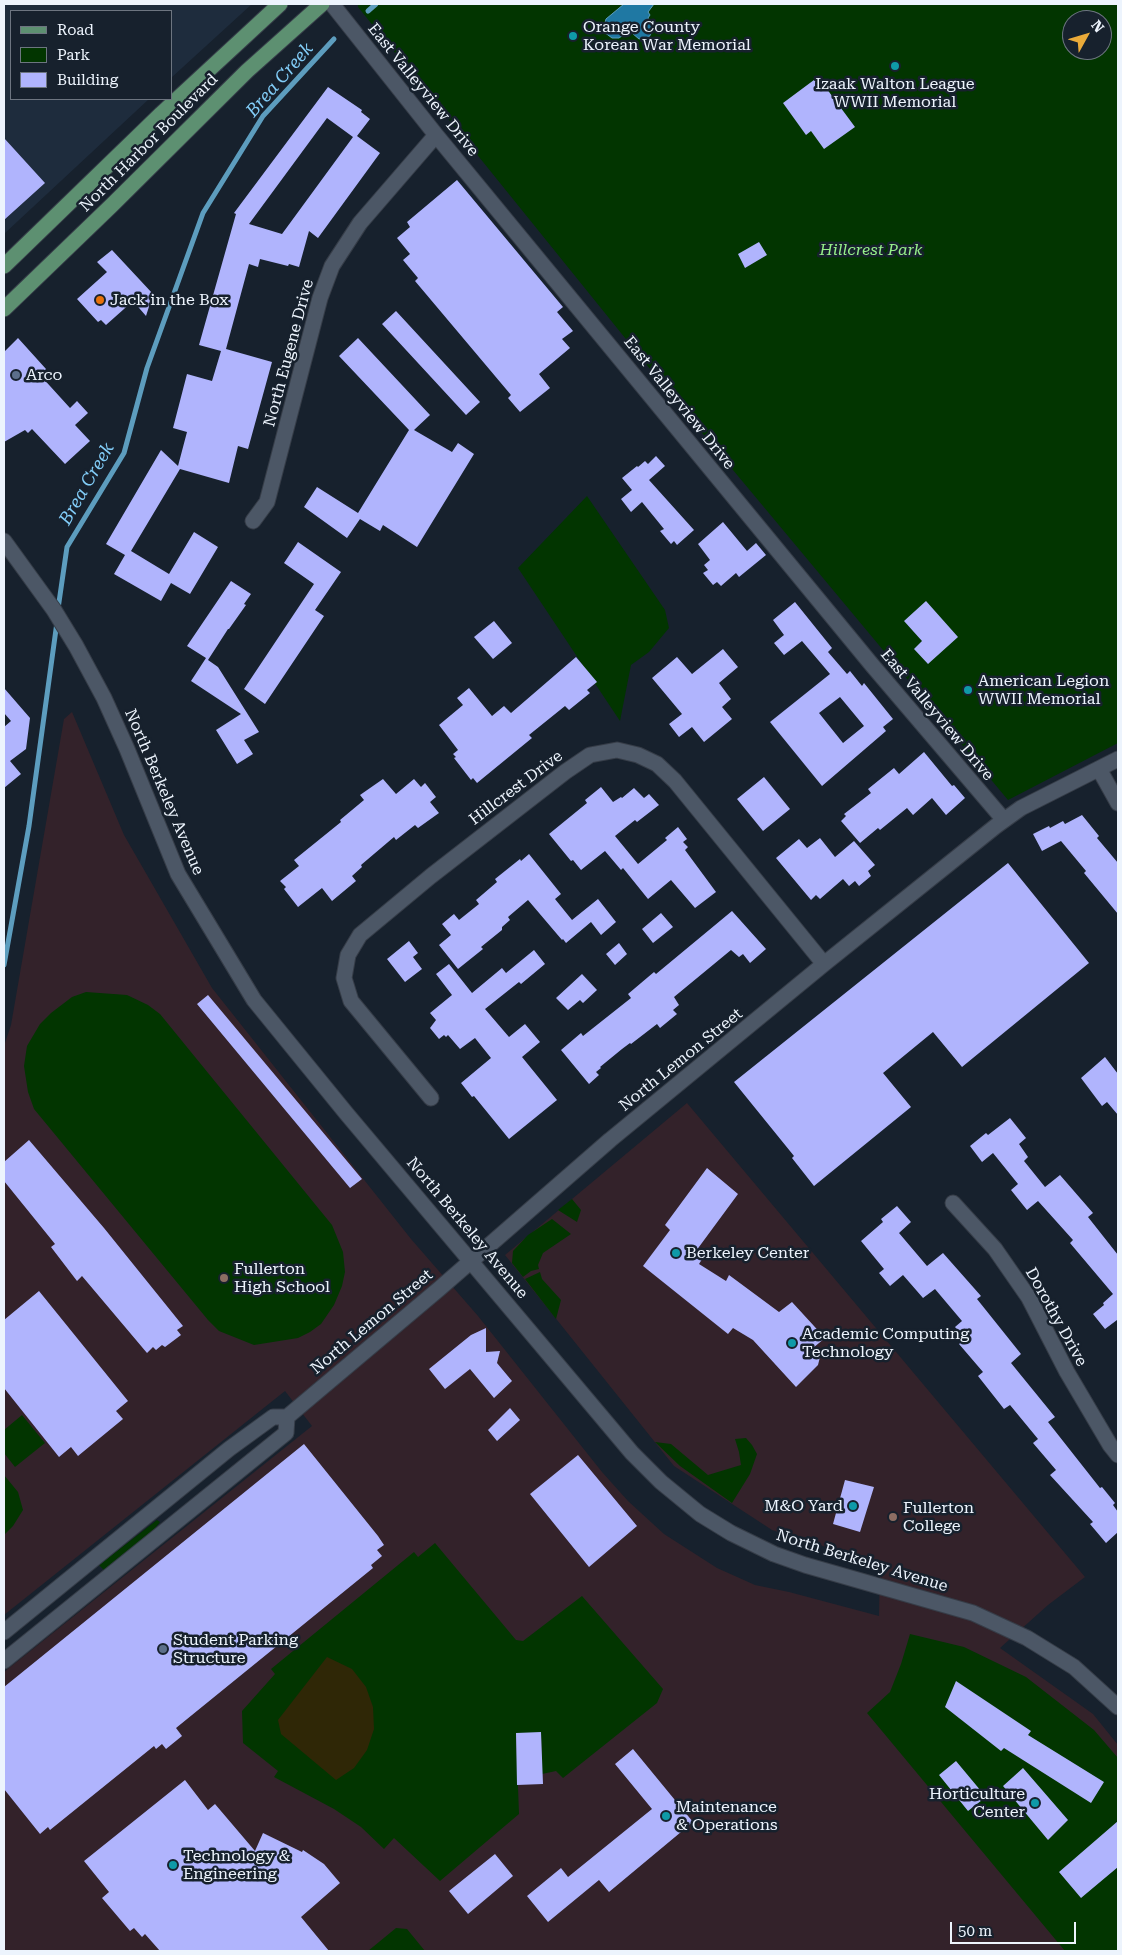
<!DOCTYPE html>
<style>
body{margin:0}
#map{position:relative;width:1122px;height:1955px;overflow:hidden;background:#17212d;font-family:"Roboto Serif",serif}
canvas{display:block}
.frame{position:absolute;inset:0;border:5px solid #edf4fd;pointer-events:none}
.legend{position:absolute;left:10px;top:10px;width:162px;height:90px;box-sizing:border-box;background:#17212d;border:1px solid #6d7580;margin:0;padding:6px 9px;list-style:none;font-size:15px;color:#edf4fd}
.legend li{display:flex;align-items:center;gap:10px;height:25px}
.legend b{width:25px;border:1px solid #6d7580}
.north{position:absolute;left:1062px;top:10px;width:50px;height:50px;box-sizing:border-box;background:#17212d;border:1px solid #6d7580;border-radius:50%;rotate:51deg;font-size:14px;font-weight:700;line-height:20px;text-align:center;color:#edf4fd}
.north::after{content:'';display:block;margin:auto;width:18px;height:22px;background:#eaaa39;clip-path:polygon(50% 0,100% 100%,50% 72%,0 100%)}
.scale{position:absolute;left:950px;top:1922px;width:126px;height:22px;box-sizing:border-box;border:2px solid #edf4fd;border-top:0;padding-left:6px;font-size:15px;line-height:18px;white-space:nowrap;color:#edf4fd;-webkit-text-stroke:4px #17212d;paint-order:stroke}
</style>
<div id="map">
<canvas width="1122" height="1955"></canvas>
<div class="frame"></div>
<ul class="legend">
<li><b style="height:6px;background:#5d9071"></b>Road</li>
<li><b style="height:14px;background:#023500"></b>Park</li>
<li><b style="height:14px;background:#b0b4fd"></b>Building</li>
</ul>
<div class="north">N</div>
<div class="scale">50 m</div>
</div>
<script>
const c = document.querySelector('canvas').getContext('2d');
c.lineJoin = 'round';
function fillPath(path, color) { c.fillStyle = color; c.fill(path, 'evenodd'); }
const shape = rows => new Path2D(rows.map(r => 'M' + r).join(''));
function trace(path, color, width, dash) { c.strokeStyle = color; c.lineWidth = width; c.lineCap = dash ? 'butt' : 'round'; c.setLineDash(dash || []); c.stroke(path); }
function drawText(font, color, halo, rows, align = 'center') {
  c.font = font + ' "Roboto Serif",serif'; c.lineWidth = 5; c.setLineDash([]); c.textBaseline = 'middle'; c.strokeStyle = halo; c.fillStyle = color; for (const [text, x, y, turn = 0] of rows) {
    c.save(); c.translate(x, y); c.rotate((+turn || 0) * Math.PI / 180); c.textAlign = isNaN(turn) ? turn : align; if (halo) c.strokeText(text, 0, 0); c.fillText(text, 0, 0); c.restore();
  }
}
fillPath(shape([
 [4,4,252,4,171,78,171,11,11,11,11,99,149,99,4,234]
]), '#1e2c3d');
fillPath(shape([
 [72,712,124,835,212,988,411,1239,478,1316,602,1472,628,1501,664,1534,717,1568,755,1585,789,1592,879,1616,880,1564,772,1530,674,1466,505,1255,687,1103,1085,1577,1048,1605,1000,1648,1093,1714,1118,1745,1118,1951,4,1951,4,1672,312,1426,285,1391,4,1615,4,1046,11,1025,64,719]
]), '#33222a');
fillPath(shape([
 [358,4,1118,4,1118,743,1008,800,688,416,358,7],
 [1072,20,1102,20,1102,50,1072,50],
 [587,496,665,610,669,628,649,652,631,665,620,721,518,568],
 [86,992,127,995,148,1005,160,1014,332,1225,343,1252,345,1272,342,1286,334,1305,321,1324,310,1332,298,1338,254,1345,219,1331,208,1320,34,1109,28,1092,24,1066,27,1046,40,1024,51,1013,72,997],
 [572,1199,581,1210,577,1222,558,1210],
 [552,1219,571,1234,543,1253,538,1265,539,1269,531,1271,523,1277,512,1263,513,1251,528,1235],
 [540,1272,542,1279,561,1300,556,1319,525,1279],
 [22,1415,45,1443,15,1467,4,1453,4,1430],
 [746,1438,752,1445,757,1454,750,1474,732,1503,680,1466,655,1442,671,1444,708,1475,741,1465,739,1452,735,1439],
 [4,1475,18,1492,23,1510,13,1526,4,1535],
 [157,1520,160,1522,151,1533,104,1570,99,1565],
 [435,1543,516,1640,523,1641,582,1596,663,1689,657,1703,563,1778,556,1771,542,1774,541,1733,516,1733,519,1814,440,1881,394,1838,384,1849,361,1827,334,1809,274,1777,278,1771,243,1743,242,1711,275,1674,271,1669,414,1552,418,1557],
 [910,1634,964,1647,1026,1677,1094,1730,1118,1758,1118,1951,1065,1951,867,1713,890,1692,901,1664],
 [396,1928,407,1929,425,1951,368,1951]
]), '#023500');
fillPath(shape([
 [327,1657,352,1669,366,1687,373,1707,374,1729,367,1750,354,1768,336,1780,281,1734,278,1720]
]), '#2f2706');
const water = shape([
 [624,4,654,4,648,12,650,15,648,18,654,29,649,37,639,39,632,33,628,36,626,33,619,38,612,38,604,32,604,27,606,19,624,4]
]);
fillPath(water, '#1f78a3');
trace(water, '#5d9dbe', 1);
trace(shape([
 [368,11,376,4],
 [58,609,67,547,124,453,147,368,203,213,263,116,334,39],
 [4,965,29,826,57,622]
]), '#5d9dbe', 5);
fillPath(shape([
 [818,77,855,127,824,149,811,131,806,135,783,103],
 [328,87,362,110,361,112,370,119,357,136,380,153,318,238,309,231,299,267,289,264,288,266,260,259,258,267,249,264,226,349,272,362,248,449,238,446,229,483,180,469,131,551,169,574,194,532,218,547,190,594,171,583,161,601,114,574,125,555,106,544,161,450,178,466,187,432,173,428,187,374,212,381,221,351,199,345,236,214,234,213],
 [327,118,353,137,282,234,249,224],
 [4,138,45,183,4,220],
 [457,180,563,307,557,312,573,331,562,339,570,348,539,374,550,388,520,412,508,398,511,395,415,281,418,278,403,260,410,254,397,238,410,227,407,222],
 [759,242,767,255,745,268,738,254],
 [112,250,153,294,146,316,133,301,106,325,101,320,98,322,77,299,107,272,97,262],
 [396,311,480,402,466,415,382,324],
 [18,338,46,369,40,375,70,408,77,401,88,413,75,425,90,441,65,464,32,429,28,433,25,430,4,442,4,352],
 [358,338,430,415,414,430,452,452,458,443,474,454,417,547,383,525,380,531,360,519,347,538,304,507,317,487,358,513,409,430,339,356],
 [656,456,665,466,649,480,694,530,677,545,674,541,671,544,660,531,664,529,642,502,631,512,621,499,632,490,622,478,637,466,638,467,645,461,648,464],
 [723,522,747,551,756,543,766,555,739,577,736,573,721,586,717,582,713,585,703,573,708,570,704,565,710,560,698,544],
 [298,542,341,572,315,610,324,616,265,704,244,689,314,584,284,563],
 [231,581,251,594,244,604,246,605,229,629,228,629,208,660,218,667,259,732,244,740,253,754,237,764,216,730,241,714,191,681,206,658,187,646],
 [926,601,958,637,928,664,914,649,922,641,904,621],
 [795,602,832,648,828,652,847,674,850,671,862,686,864,683,893,719,883,727,886,731,822,786,770,722,830,674,802,641,784,655,774,643,784,635,773,620],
 [840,697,864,726,843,743,819,713],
 [494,621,512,643,493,659,474,637],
 [723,649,738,667,719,683,731,699,722,707,732,719,704,742,692,727,679,737,669,724,682,714,652,678,677,657,692,674],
 [576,657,597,682,587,690,590,693,569,710,565,706,529,735,532,738,477,783,473,778,471,780,454,758,456,757,453,754,458,750,439,725,463,705,457,698,469,688,492,716,504,706,511,713],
 [4,688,30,718,26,749,10,761,21,774,4,788,4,727,11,721,4,713],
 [924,752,952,786,954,785,965,798,946,815,932,798,913,815,907,808,880,830,878,828,860,843,841,821,846,816,844,814,871,793,868,789,894,768,899,774],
 [764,777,790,809,763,831,737,799],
 [383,779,396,794,414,779,421,787,425,783,436,797,430,802,439,813,418,828,415,825,396,840,394,837,361,865,362,867,352,876,356,881,332,901,322,888,298,907,284,889,286,887,280,881,299,866,294,860,341,822,340,820,364,800,360,795],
 [601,787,613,802,621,797,622,798,634,788,644,798,649,794,659,805,637,822,635,820,615,836,638,864,667,840,665,838,678,827,687,839,683,842,688,847,685,850,716,892,695,908,671,880,648,899,623,868,621,870,605,851,581,870,573,860,571,861,549,834,587,803,585,800],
 [1082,815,1099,836,1097,838,1118,863,1118,914,1084,873,1086,871,1061,841,1042,851,1033,834,1049,826,1050,828,1063,821,1065,824],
 [820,838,835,857,854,841,875,865,868,871,871,876,859,886,855,881,849,886,843,879,820,899,816,895,811,900,776,858,799,839,807,848],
 [529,854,561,894,555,899,572,920,598,899,616,922,601,935,591,922,566,943,563,939,562,940,528,900,508,917,510,920,502,927,502,930,481,947,483,949,458,969,439,945,451,935,442,924,454,914,459,920,479,904,476,900,497,882,495,879,520,859,521,861],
 [1008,863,1089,963,962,1067,933,1032,883,1073,911,1107,814,1186,792,1158,794,1156,734,1082],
 [732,911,766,949,750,963,743,954,739,957,731,950,674,997,679,1005,673,1010,677,1014,660,1028,657,1024,631,1044,630,1043,622,1049,600,1067,601,1068,596,1072,599,1075,589,1084,561,1050,581,1033,583,1036,631,998,628,994,654,972,656,974],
 [661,913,673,927,653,943,642,929],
 [409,941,418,953,413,957,422,969,405,982,387,959],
 [619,943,627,954,615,965,606,954],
 [534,950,545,964,521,984,519,982,485,1009,509,1037,525,1024,540,1042,522,1057,557,1100,509,1139,474,1096,472,1097,461,1083,491,1058,475,1038,460,1049,448,1035,446,1037,444,1035,439,1039,430,1028,436,1020,430,1013,452,995,436,974,449,964,472,993,502,968,506,973],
 [582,974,597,990,583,1003,580,1000,568,1010,556,998],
 [208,995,362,1179,350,1188,197,1004],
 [1105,1057,1118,1074,1118,1115,1107,1102,1102,1106,1081,1078],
 [1010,1118,1026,1138,1019,1144,1028,1157,1024,1161,1045,1187,1060,1175,1093,1213,1088,1217,1118,1255,1118,1322,1117,1320,1105,1329,1093,1314,1104,1305,1103,1303,1113,1294,1070,1243,1073,1240,1038,1201,1027,1210,1011,1190,1018,1184,993,1153,982,1162,970,1146,986,1133,988,1135],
 [29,1140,104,1228,183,1326,177,1330,181,1335,165,1347,162,1345,156,1350,153,1347,147,1353,82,1276,77,1281,51,1247,55,1244,4,1181,4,1162],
 [707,1168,738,1194,696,1251,704,1256,699,1264,726,1281,729,1275,779,1312,792,1302,825,1338,813,1348,820,1357,818,1365,796,1387,753,1340,733,1328,728,1334,643,1266,670,1230,665,1225],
 [897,1206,911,1222,899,1233,927,1266,943,1253,981,1296,977,1299,1021,1354,1011,1363,1055,1417,1048,1422,1100,1488,1102,1487,1115,1503,1113,1505,1118,1512,1118,1532,1106,1543,1090,1524,1093,1522,1050,1475,1056,1470,1033,1443,1038,1439,1010,1405,1004,1409,978,1376,983,1372,959,1344,965,1339,955,1327,962,1321,935,1289,923,1298,903,1275,890,1286,879,1273,884,1269,861,1241,883,1222,881,1219],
 [39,1291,128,1401,116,1411,123,1419,78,1456,71,1447,59,1457,4,1388,4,1320],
 [486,1328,486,1352,500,1351,497,1363,512,1381,494,1398,470,1369,445,1389,429,1369,471,1335],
 [510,1408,520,1420,497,1441,488,1430],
 [304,1444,378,1536,384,1545,377,1550,382,1556,371,1565,373,1568,176,1728,182,1736,166,1749,162,1744,156,1749,154,1746,50,1830,48,1827,40,1834,4,1789,4,1687],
 [578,1455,637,1526,589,1567,530,1494],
 [845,1480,874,1487,860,1532,833,1524],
 [956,1681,1031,1731,1028,1735,1104,1782,1091,1803,1004,1748,1001,1751,945,1707],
 [541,1732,543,1784,517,1785,516,1733],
 [633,1749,693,1822,609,1892,599,1880,548,1922,527,1896,561,1868,568,1877,652,1809,615,1764],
 [956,1761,986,1797,968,1811,939,1775],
 [1023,1768,1068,1820,1048,1840,1003,1786],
 [185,1780,208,1810,215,1804,255,1851,263,1833,302,1852,303,1850,324,1864,340,1883,301,1917,329,1951,160,1951,145,1934,142,1937,134,1928,130,1931,102,1898,109,1892,84,1861],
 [1118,1821,1118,1867,1081,1898,1059,1872],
 [495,1854,513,1876,468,1914,449,1891]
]), '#b0b4fd');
const minor = shape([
 [332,4,436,135,872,665,1004,820],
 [253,521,267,502,320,298,332,266,360,223,436,135],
 [4,541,54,610,76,646,104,698,127,749,178,874,254,1000,346,1113,632,1453,661,1482,700,1514,731,1533,774,1554,805,1565,973,1613,1027,1638,1074,1667,1118,1707],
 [1099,769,1118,803],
 [431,1098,351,1001,344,978,348,955,360,935,431,876,565,772,590,755,617,750,638,755,657,764,675,781,824,964],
 [953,1203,995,1249,1029,1298,1067,1372,1110,1445,1118,1455],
 [4,1632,229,1449,273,1417,287,1417,439,1289,610,1140,824,964,996,826,1021,808,1118,759],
 [4,1661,286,1433,287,1417]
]);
const major = shape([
 [4,266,161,114,280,4],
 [4,309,112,205,247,71,322,4]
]);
trace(minor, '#363d48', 17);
trace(major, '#363d48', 17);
trace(minor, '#4c5766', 15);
trace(major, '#5d9071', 15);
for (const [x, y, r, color] of [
 [573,36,5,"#0f9aa8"],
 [895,66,5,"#0f9aa8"],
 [100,300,5,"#e8710a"],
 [16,375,5,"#5c6f8a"],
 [968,690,5,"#0f9aa8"],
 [676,1253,5,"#0f9aa8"],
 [224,1278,5,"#8d6e63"],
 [792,1343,5,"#0f9aa8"],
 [853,1506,5,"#0f9aa8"],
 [893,1517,5,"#8d6e63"],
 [163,1649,5,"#5c6f8a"],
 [1035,1803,5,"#0f9aa8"],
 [666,1816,5,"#0f9aa8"],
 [173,1865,5,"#0f9aa8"]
]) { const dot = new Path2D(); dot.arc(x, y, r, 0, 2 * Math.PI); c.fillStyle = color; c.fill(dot); trace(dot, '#17212d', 2); }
drawText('16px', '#edf4fd', '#17212d', [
 ["Orange County",583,27],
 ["Korean War Memorial",583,45],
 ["Izaak Walton League",895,84,"center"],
 ["WWII Memorial",895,102,"center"],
 ["Jack in the Box",110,300],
 ["Arco",26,375],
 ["American Legion",978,681],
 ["WWII Memorial",978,699],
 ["Berkeley Center",686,1253],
 ["Fullerton",234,1269],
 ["High School",234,1287],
 ["Academic Computing",802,1334],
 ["Technology",802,1352],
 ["M&O Yard",843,1506,"right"],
 ["Fullerton",903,1508],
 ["College",903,1526],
 ["Student Parking",173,1640],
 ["Structure",173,1658],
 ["Horticulture",1025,1794,"right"],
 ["Center",1025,1812,"right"],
 ["Maintenance",676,1807],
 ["& Operations",676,1825],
 ["Technology &",183,1856],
 ["Engineering",183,1874]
], 'left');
drawText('16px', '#edf4fd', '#17212d', [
 ["East Valleyview Drive",423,90,51],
 ["North Harbor Boulevard",149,143,-45],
 ["North Eugene Drive",289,353,-75],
 ["East Valleyview Drive",679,403,51],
 ["East Valleyview Drive",937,715,50],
 ["Hillcrest Drive",516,788,-37],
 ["North Berkeley Avenue",164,792,67],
 ["North Lemon Street",681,1060,-39],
 ["North Berkeley Avenue",467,1228,50],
 ["Dorothy Drive",1056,1317,61],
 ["North Lemon Street",372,1322,-40],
 ["North Berkeley Avenue",862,1561,17]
]);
drawText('italic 16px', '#96ef8a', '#17212d', [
 ["Hillcrest Park",871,250]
]);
drawText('italic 18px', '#82cdf8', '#17212d', [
 ["Brea Creek",280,80,-49],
 ["Brea Creek",87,484,-60]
]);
</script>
